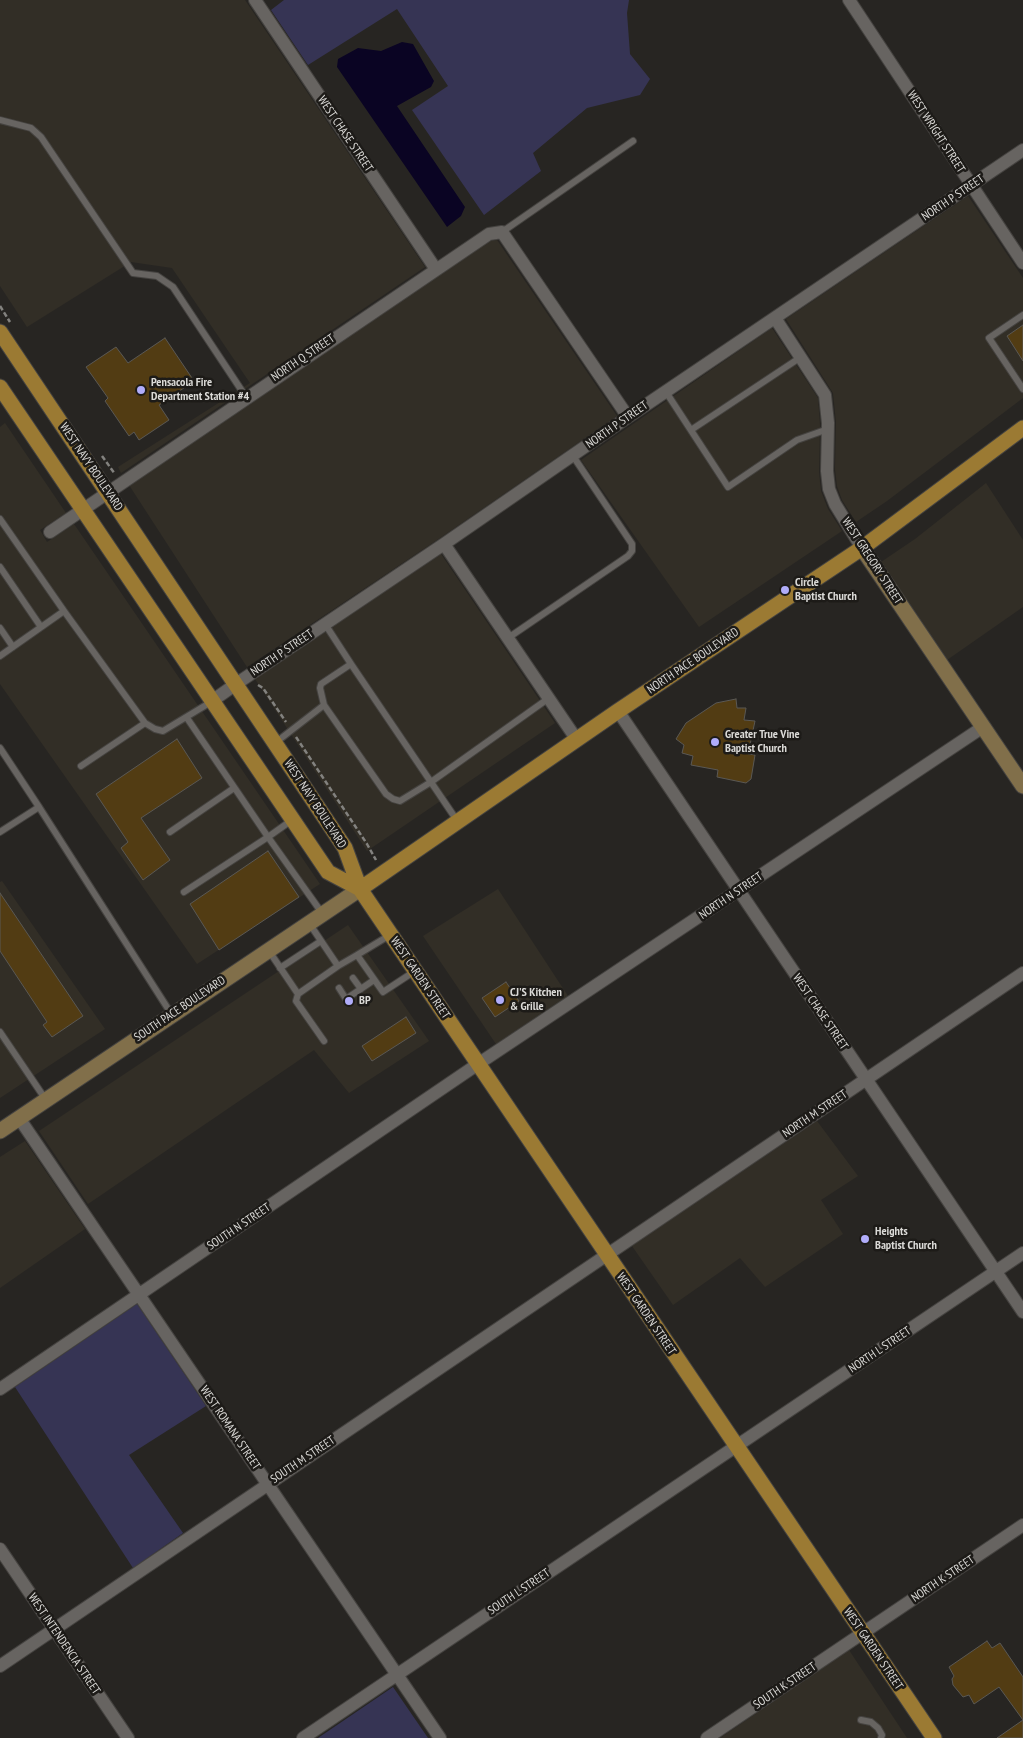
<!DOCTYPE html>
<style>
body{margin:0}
canvas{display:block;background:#272522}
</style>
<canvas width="1023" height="1738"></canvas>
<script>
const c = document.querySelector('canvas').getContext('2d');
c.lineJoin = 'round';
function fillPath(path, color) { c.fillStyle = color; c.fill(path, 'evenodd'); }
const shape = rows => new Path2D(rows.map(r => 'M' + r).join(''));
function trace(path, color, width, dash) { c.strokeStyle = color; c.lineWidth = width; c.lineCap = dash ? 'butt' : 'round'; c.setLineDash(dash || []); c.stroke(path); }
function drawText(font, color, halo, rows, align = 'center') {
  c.font = font + ' "PT Sans Narrow",sans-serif'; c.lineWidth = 5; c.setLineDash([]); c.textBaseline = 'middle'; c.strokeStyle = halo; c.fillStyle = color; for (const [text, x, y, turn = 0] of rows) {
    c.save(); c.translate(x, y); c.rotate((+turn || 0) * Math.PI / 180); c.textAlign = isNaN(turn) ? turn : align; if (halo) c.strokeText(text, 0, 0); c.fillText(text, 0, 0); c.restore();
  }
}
fillPath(shape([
 [0,0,245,0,425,267,121,473,118,467,250,383,172,268,131,262,27,327,0,286],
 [968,196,1023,278,1023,398,887,501,856,522,842,500,837,486,835,469,836,422,833,393,786,319],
 [497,240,617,416,440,538,247,667,129,485,439,274,491,241],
 [772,328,818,398,820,425,819,472,821,491,828,509,842,531,699,627,581,460],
 [5,423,66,513,40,530,47,542,74,524,320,884,197,964,0,684,0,427],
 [986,483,1023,540,1023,607,947,660,881,562,915,539],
 [441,554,555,723,367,851,255,679],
 [2,881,105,1029,0,1098,0,882],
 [498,889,568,996,496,1044,423,936],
 [348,925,429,1041,349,1093,314,1050,88,1204,39,1131],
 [817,1121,858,1176,821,1200,843,1234,765,1287,740,1258,673,1305,632,1246],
 [25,1141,85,1229,0,1288,0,1157],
 [849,1650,907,1738,720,1738]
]), '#322e26');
fillPath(shape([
 [284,0,629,0,627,13,630,54,650,79,640,95,587,108,533,153,541,171,484,215,412,110,448,86,397,9,308,65,271,10],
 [137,1304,206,1406,129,1455,183,1533,133,1568,15,1387],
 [393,1687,428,1738,318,1738]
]), '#363454');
fillPath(shape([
 [402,42,413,44,434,81,431,87,397,106,465,207,461,216,447,227,337,67,338,59,358,48,381,51]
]), '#0a0423');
const building = shape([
 [1023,325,1023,361,1007,336,1023,325],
 [165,338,194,381,159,405,169,420,139,440,134,432,129,436,105,401,108,398,86,367,116,347,128,363,165,338],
 [736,699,737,708,746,708,744,720,755,721,748,754,755,755,751,779,746,783,717,777,718,770,691,765,693,756,682,753,684,745,676,739,686,723,716,703,736,699],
 [177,739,202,778,141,818,170,860,143,880,121,848,128,842,96,794,177,739],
 [268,851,299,897,219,950,190,904,268,851],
 [0,893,83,1016,52,1037,43,1025,47,1022,0,951,0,893],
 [506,982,519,1001,495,1017,482,998,506,982],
 [406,1017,416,1033,372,1061,362,1046,406,1017],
 [987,1641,992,1648,1000,1643,1023,1677,1023,1738,997,1738,1023,1720,999,1687,974,1704,969,1695,963,1697,953,1685,952,1679,954,1676,949,1667,987,1641]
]);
fillPath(building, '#523c13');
trace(building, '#5a5854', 1);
const lane = shape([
 [0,120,31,128,41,137,133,273,157,276,173,287,246,397],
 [502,232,633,141],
 [1023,315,989,338,1023,389],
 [666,392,728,487,797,440,828,429],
 [691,430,801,357],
 [0,519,64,611],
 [0,567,41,627],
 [325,624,351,664,321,684,320,688,324,705,386,794,393,799,400,801,431,782,549,698],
 [0,628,13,647],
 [508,638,628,556,632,551,632,544,573,456],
 [0,656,64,611,145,723,155,729,163,731,211,702],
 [351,664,458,822],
 [187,718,268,837,292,820],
 [275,743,324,705],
 [0,748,39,807,0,832],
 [81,766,145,723],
 [39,807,172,1015],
 [170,832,234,788],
 [184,892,268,837,322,913],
 [309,923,338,966,357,955],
 [390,935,357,955,383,992,415,971],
 [269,951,298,994,338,966],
 [280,968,321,941],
 [353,978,361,989],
 [339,988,346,999,374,980],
 [298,994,296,1001,324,1041],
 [0,1032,46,1100],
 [861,1720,871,1722,878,1728,882,1735,881,1738]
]);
const street = shape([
 [255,0,435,268],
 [849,0,1023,263],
 [775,318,825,395,828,423,827,471,829,489,835,504,862,548],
 [50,532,489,234,502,232,628,417],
 [444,544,577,740],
 [212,701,236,684,444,544,628,417,1023,150],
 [618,711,1023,1312],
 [19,1118,440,1738],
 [0,1389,478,1064,983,727],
 [0,1549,128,1738],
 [0,1666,1023,973],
 [303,1738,1023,1253],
 [707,1738,1023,1525]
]);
const secondary = shape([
 [862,548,1023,786],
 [0,1131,360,889]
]);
const primary = shape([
 [0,332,345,848,360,889,934,1738],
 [0,387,328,872,360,889],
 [360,889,618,711,862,548,1023,428]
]);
trace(lane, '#454340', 8);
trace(street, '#454340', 14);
trace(secondary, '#454340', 17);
trace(primary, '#454340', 17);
trace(shape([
 [0,306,10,322],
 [102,456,115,474],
 [258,685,263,688,286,722],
 [296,737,367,844,376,860]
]), '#83827f', 2.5, [5, 2.5]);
trace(lane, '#676461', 6);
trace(street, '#676461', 12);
trace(secondary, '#816f4a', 15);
trace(primary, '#9b7a33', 15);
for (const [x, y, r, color] of [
 [141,390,5,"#b1adfa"],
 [785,590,5,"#b1adfa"],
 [715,742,5,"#b1adfa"],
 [500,1000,5,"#b1adfa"],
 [349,1001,5,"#b1adfa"],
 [865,1239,5,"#b1adfa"]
]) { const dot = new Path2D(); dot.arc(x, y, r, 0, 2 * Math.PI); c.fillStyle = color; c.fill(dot); trace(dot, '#1d1b18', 2); }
drawText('12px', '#dbdad7', '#1d1b18', [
 ["WEST WRIGHT STREET",936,132,57],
 ["WEST CHASE STREET",345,134,56],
 ["NORTH P STREET",953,198,-34],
 ["NORTH Q STREET",303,358,-34],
 ["NORTH P STREET",617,425,-35],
 ["WEST NAVY BOULEVARD",91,467,56],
 ["WEST GREGORY STREET",872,561,57],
 ["NORTH P STREET",282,653,-34],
 ["NORTH PACE BOULEVARD",693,661,-34],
 ["WEST NAVY BOULEVARD",315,804,57],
 ["NORTH N STREET",731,896,-34],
 ["WEST GARDEN STREET",420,978,56],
 ["SOUTH PACE BOULEVARD",180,1009,-34],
 ["WEST CHASE STREET",820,1012,56],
 ["NORTH M STREET",815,1114,-34],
 ["SOUTH N STREET",239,1227,-34],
 ["WEST GARDEN STREET",646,1314,56],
 ["NORTH L STREET",880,1350,-34],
 ["WEST ROMANA STREET",230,1428,56],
 ["SOUTH M STREET",303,1460,-34],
 ["NORTH K STREET",943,1579,-34],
 ["SOUTH L STREET",519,1592,-34],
 ["WEST INTENDENCIA STREET",64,1644,56],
 ["WEST GARDEN STREET",873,1649,56],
 ["SOUTH K STREET",785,1686,-34]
]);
drawText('bold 12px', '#dbdad7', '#1d1b18', [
 ["Pensacola Fire",151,383],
 ["Department Station #4",151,397],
 ["Circle",795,583],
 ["Baptist Church",795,597],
 ["Greater True Vine",725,735],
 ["Baptist Church",725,749],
 ["CJ'S Kitchen",510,993],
 ["& Grille",510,1007],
 ["BP",359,1001],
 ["Heights",875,1232],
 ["Baptist Church",875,1246]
], 'left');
</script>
